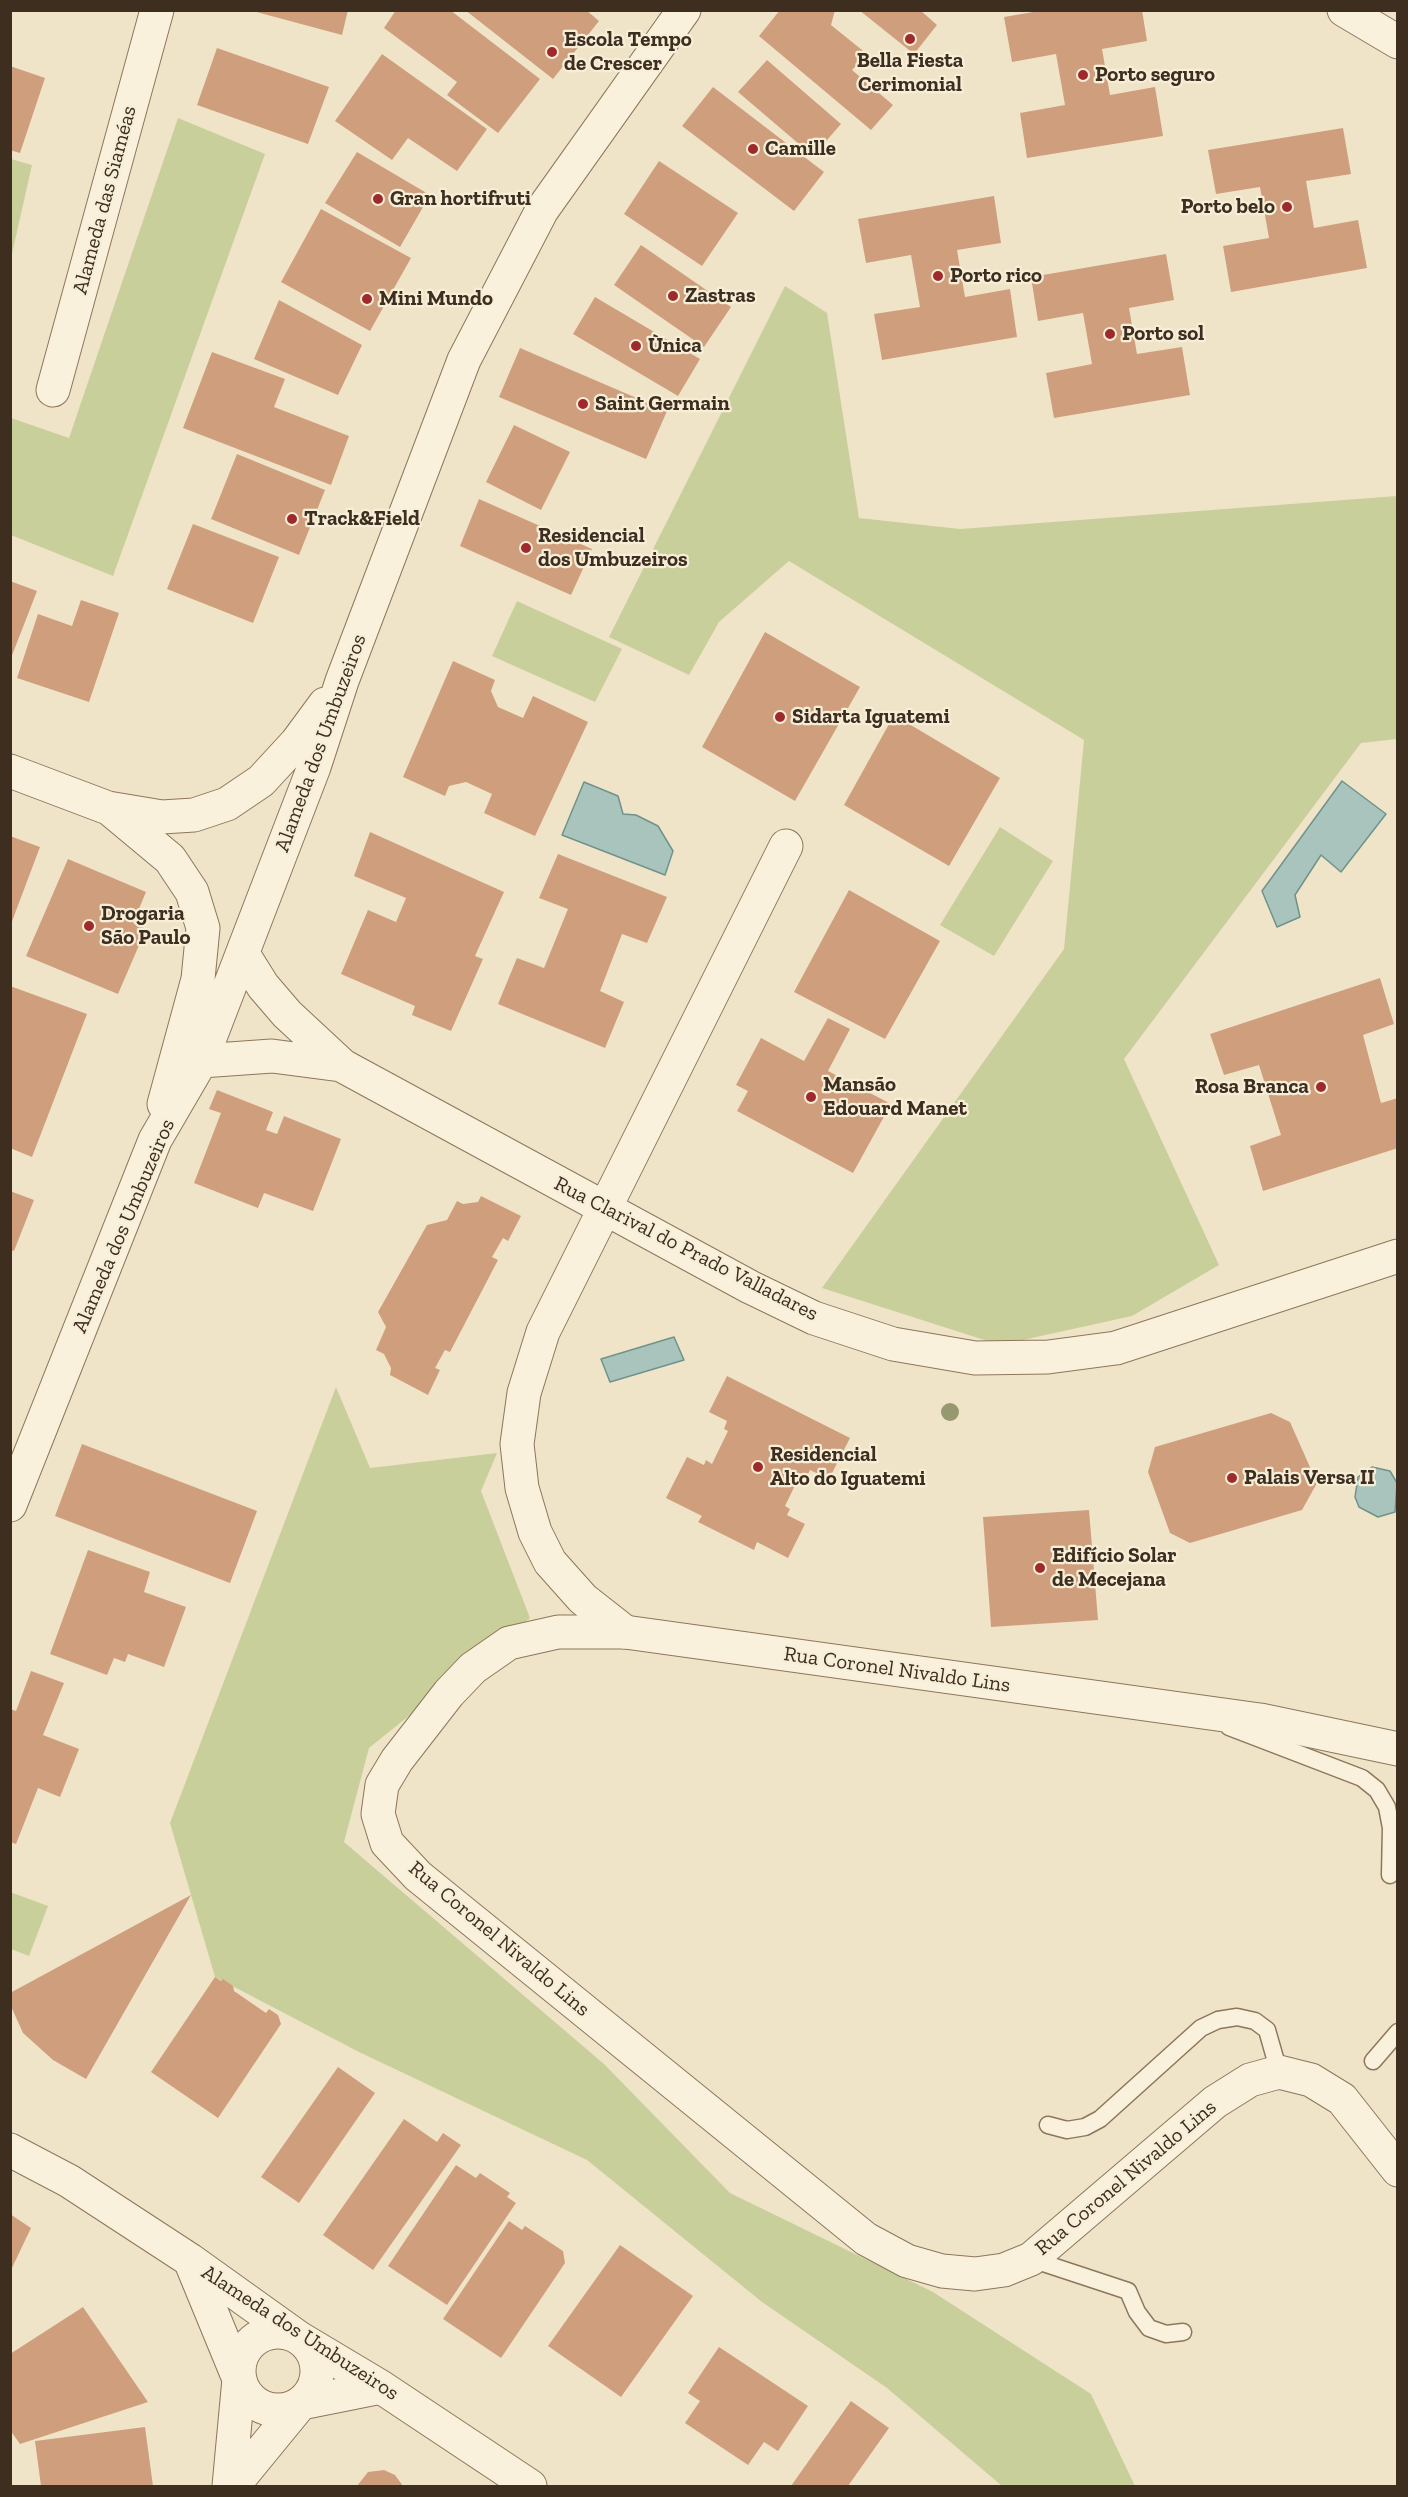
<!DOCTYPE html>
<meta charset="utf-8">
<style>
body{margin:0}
#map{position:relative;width:1408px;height:2497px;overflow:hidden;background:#f0e4c8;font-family:"Zilla Slab",serif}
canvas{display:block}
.frame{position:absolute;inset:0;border:12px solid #3d2e20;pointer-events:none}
</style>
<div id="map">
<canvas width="1408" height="2497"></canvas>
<div class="frame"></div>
</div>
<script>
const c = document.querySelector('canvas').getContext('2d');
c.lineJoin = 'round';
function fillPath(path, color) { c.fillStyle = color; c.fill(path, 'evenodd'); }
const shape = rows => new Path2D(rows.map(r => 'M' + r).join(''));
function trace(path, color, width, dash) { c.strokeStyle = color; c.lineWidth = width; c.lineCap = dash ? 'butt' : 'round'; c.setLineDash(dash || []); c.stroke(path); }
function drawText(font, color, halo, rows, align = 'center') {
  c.font = font + ' "Zilla Slab",serif'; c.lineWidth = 4.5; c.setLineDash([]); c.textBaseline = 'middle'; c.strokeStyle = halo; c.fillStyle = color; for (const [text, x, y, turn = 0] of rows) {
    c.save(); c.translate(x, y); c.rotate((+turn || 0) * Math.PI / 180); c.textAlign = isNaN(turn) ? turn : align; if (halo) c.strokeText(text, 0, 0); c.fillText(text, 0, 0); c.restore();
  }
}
fillPath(shape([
 [178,118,265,154,113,576,11,535,11,418,69,438],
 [11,159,32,165,11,258,10,159],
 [785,286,827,313,859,518,960,529,1397,496,1397,739,1361,743,1124,1059,1219,1265,1132,1316,1000,1345,822,1288,1064,949,1084,740,789,561,719,622,689,675,609,637],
 [517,601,622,649,595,702,492,656],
 [1000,827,1053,861,994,956,940,925],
 [336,1387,370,1468,497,1453,481,1491,530,1618,369,1748,344,1842,604,2064,730,2193,933,2292,1091,2394,1135,2486,1002,2486,887,2388,762,2302,587,2160,359,2052,215,1977,170,1823],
 [10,1892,48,1906,29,1956,11,1949]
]), '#c9cf9b');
const water = shape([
 [1342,781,1386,814,1341,872,1321,855,1295,895,1300,917,1277,927,1262,891,1342,781],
 [584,782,618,796,623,814,636,815,658,826,673,851,665,875,562,835,584,782],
 [674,1337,684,1360,610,1382,601,1359,674,1337],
 [1372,1467,1390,1471,1397,1483,1395,1512,1378,1517,1359,1507,1355,1497,1358,1477,1372,1467]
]);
fillPath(water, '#a9c4bc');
trace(water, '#6f938a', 1.5);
fillPath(shape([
 [249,10,348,10,342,35],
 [396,10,450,10,540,79,498,133,447,95,457,82,384,28],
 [465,10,586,10,599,21,553,79],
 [780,10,835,10,831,25,867,54,852,70,893,105,871,130,759,36],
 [859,10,920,10,937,25,914,54],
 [1045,10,1142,10,1147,41,1102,49,1110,95,1155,87,1163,136,1027,158,1020,113,1065,105,1056,54,1012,62,1004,17],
 [217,48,329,87,308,144,197,105],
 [382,54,487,129,457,171,408,138,392,160,335,121],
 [767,60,841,124,813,156,738,92],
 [10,66,45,78,20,153,10,150],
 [713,87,824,172,794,211,682,126],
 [1343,128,1351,174,1306,181,1314,228,1358,220,1367,268,1231,292,1223,246,1269,238,1260,187,1216,194,1208,150],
 [357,152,430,195,400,247,325,203],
 [659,161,738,213,702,266,624,214],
 [994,196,1001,243,957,250,965,297,1010,289,1017,337,882,360,874,314,920,307,911,255,866,263,858,219],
 [321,209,411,258,370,331,281,282],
 [641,245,731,307,704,347,614,285],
 [1166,254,1174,300,1129,308,1137,354,1182,347,1190,395,1054,418,1046,373,1092,364,1083,313,1038,321,1031,277],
 [595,297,700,359,678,396,573,334],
 [279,300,362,345,338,395,254,359],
 [520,348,667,411,646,459,499,397],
 [212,352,285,379,274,407,349,436,331,485,183,428],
 [514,425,570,452,541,510,486,482],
 [237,454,325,490,299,555,211,519],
 [479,499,592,549,571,595,460,546],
 [193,524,279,557,253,623,167,589],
 [10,581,37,591,11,658,10,658],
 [81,600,119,613,89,702,17,678,38,614,72,626],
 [765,632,860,687,795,801,702,747],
 [453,661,495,680,491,691,498,707,523,718,533,696,588,722,535,836,484,813,492,794,466,782,449,786,445,796,403,777],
 [894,715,1000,778,949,866,844,805],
 [370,832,504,892,475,956,483,959,451,1031,412,1015,415,1006,341,974,368,910,396,922,406,898,354,876],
 [10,836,40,847,11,924,10,923],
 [558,854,667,897,647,943,622,934,600,991,624,1002,605,1048,498,1004,517,958,544,968,568,909,539,898],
 [68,859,146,892,133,923,146,929,118,994,26,956],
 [849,890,940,941,885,1039,794,992],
 [1380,978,1394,1024,1363,1035,1381,1103,1398,1098,1398,1148,1263,1191,1250,1146,1281,1135,1259,1065,1224,1075,1210,1034],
 [10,986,87,1014,32,1157,10,1148],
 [828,1018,850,1029,828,1071,891,1104,853,1173,737,1111,748,1091,736,1085,761,1038,804,1061],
 [217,1090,273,1112,266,1130,277,1134,284,1116,341,1139,313,1211,264,1193,258,1208,194,1183,221,1113,209,1109],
 [10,1191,34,1200,14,1251,10,1250],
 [481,1196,521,1216,508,1241,503,1238,492,1257,498,1260,450,1352,445,1350,435,1368,440,1370,428,1395,390,1375,391,1368,384,1354,376,1350,386,1327,378,1312,427,1225,447,1220,457,1201,463,1204,478,1202],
 [727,1376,850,1438,829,1479,810,1470,807,1476,801,1473,785,1506,790,1509,787,1515,805,1524,788,1558,757,1542,754,1550,698,1522,702,1516,666,1498,687,1457,704,1465,706,1460,712,1464,728,1431,724,1429,727,1421,709,1412],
 [1271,1413,1290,1422,1317,1483,1302,1510,1190,1543,1170,1533,1148,1472,1155,1447],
 [82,1444,257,1511,230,1583,55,1516],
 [1089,1510,1098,1620,991,1627,983,1517],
 [88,1550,150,1572,144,1592,186,1607,164,1667,128,1654,125,1662,114,1658,107,1675,50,1654],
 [31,1671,64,1683,43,1735,79,1749,60,1797,38,1788,16,1844,10,1842,10,1709,16,1711],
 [191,1895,86,2079,53,2060,23,2033,10,2004,10,1993],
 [215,1977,221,1981,223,1979,233,1986,234,1991,266,2013,269,2009,278,2015,281,2024,218,2118,151,2072],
 [338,2067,375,2093,299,2203,261,2177],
 [404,2119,437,2142,443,2133,461,2145,373,2270,323,2235],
 [456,2165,476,2178,480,2173,510,2193,507,2197,516,2203,447,2305,388,2266],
 [10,2214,31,2228,10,2272],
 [509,2221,522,2230,525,2226,563,2251,565,2263,501,2358,443,2319],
 [620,2245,693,2296,621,2397,548,2346],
 [83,2307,148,2402,20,2444,10,2430,10,2354],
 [719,2347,808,2406,778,2451,764,2442,748,2465,685,2423,700,2401,688,2393],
 [851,2401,889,2428,848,2486,791,2486],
 [145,2427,153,2486,41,2486,35,2441],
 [384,2470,395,2475,403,2486,357,2486,368,2472]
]), '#cf9f7d');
const service = shape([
 [1229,1727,1362,1778,1377,1790,1387,1807,1391,1828,1390,1875],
 [1373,2061,1398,2032],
 [1048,2125,1067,2130,1085,2127,1100,2119,1201,2028,1218,2020,1237,2017,1255,2021,1267,2030,1279,2072],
 [1031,2259,1128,2291,1137,2312,1149,2328,1166,2334,1183,2332]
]);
const minor = shape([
 [1344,10,1398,42],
 [53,390,157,10],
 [10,771,108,808,162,817,194,815,227,804,261,781,297,742,325,704],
 [110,809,170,859,192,892,203,928,198,979,164,1104],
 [243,954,263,986,287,1014,343,1066,750,1287,814,1318,893,1344,975,1358,1048,1357,1116,1348,1398,1256],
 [201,1061,272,1056,341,1065],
 [10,1505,155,1140,201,1061,314,767,342,681,464,360,542,210,684,10],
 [625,1632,583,1599,550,1562,535,1532,522,1488,517,1444,524,1393,543,1332,786,846],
 [10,2150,69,2181,190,2260,299,2338,381,2387,530,2486],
 [190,2260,239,2379,229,2486],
 '239 2371a39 39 0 1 1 78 0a39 39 0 1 1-78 0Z',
 [233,2486,301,2403,381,2387]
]);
const tertiary = shape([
 [1398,1749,1260,1720,625,1632,558,1632,509,1643,473,1668,449,1693,397,1760,382,1785,378,1814,387,1843,418,1876,866,2239,907,2261,942,2271,975,2274,1004,2270,1031,2259,1215,2102,1250,2080,1279,2072,1311,2080,1342,2099,1398,2170]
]);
trace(service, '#8d765c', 19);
trace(minor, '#8d765c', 35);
trace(tertiary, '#8d765c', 35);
trace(service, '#faf1dc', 16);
trace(minor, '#faf1dc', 33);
trace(tertiary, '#faf1dc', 33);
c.fillStyle = '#96986f';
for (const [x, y] of [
 [950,1412]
]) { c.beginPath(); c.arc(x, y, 9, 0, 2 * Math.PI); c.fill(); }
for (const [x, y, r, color] of [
 [910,39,6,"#9e2a2b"],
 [552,52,6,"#9e2a2b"],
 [1083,75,6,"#9e2a2b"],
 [753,149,6,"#9e2a2b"],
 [378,199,6,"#9e2a2b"],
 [1287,207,6,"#9e2a2b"],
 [938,276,6,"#9e2a2b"],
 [673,296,6,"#9e2a2b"],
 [367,299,6,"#9e2a2b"],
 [1110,334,6,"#9e2a2b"],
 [636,346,6,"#9e2a2b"],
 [583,404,6,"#9e2a2b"],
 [292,519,6,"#9e2a2b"],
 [526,548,6,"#9e2a2b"],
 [780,717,6,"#9e2a2b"],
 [89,926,6,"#9e2a2b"],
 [1321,1087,6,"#9e2a2b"],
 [811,1097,6,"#9e2a2b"],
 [758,1467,6,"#9e2a2b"],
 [1232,1478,6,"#9e2a2b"],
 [1040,1568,6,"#9e2a2b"]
]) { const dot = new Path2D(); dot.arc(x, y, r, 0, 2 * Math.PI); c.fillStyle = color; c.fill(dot); trace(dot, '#f7eed8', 2); }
drawText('bold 21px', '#3d2e20', '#f7eed8', [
 ["Escola Tempo",564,40],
 ["de Crescer",564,64],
 ["Bella Fiesta",910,61,"center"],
 ["Cerimonial",910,85,"center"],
 ["Porto seguro",1095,75],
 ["Camille",765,149],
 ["Gran hortifruti",390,199],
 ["Porto belo",1275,207,"right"],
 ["Porto rico",950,276],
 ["Zastras",685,296],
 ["Mini Mundo",379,299],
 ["Porto sol",1122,334],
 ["Ùnica",648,346],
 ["Saint Germain",595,404],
 ["Track&Field",304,519],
 ["Residencial",538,536],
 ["dos Umbuzeiros",538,560],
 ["Sidarta Iguatemi",792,717],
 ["Drogaria",101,914],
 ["São Paulo",101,938],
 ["Mansão",823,1085],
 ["Edouard Manet",823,1109],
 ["Rosa Branca",1309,1087,"right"],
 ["Residencial",770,1455],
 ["Alto do Iguatemi",770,1479],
 ["Palais Versa II",1244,1478],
 ["Edifício Solar",1052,1556],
 ["de Mecejana",1052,1580]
], 'left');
drawText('21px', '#3d2e20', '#f7eed8', [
 ["Alameda das Siaméas",105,200,-75],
 ["Alameda dos Umbuzeiros",321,743,-70],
 ["Alameda dos Umbuzeiros",124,1226,-67],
 ["Rua Clarival do Prado Valladares",686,1249,27],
 ["Rua Coronel Nivaldo Lins",897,1670,8],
 ["Rua Coronel Nivaldo Lins",499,1939,40],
 ["Rua Coronel Nivaldo Lins",1126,2178,-40],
 ["Alameda dos Umbuzeiros",300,2333,33]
]);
</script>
